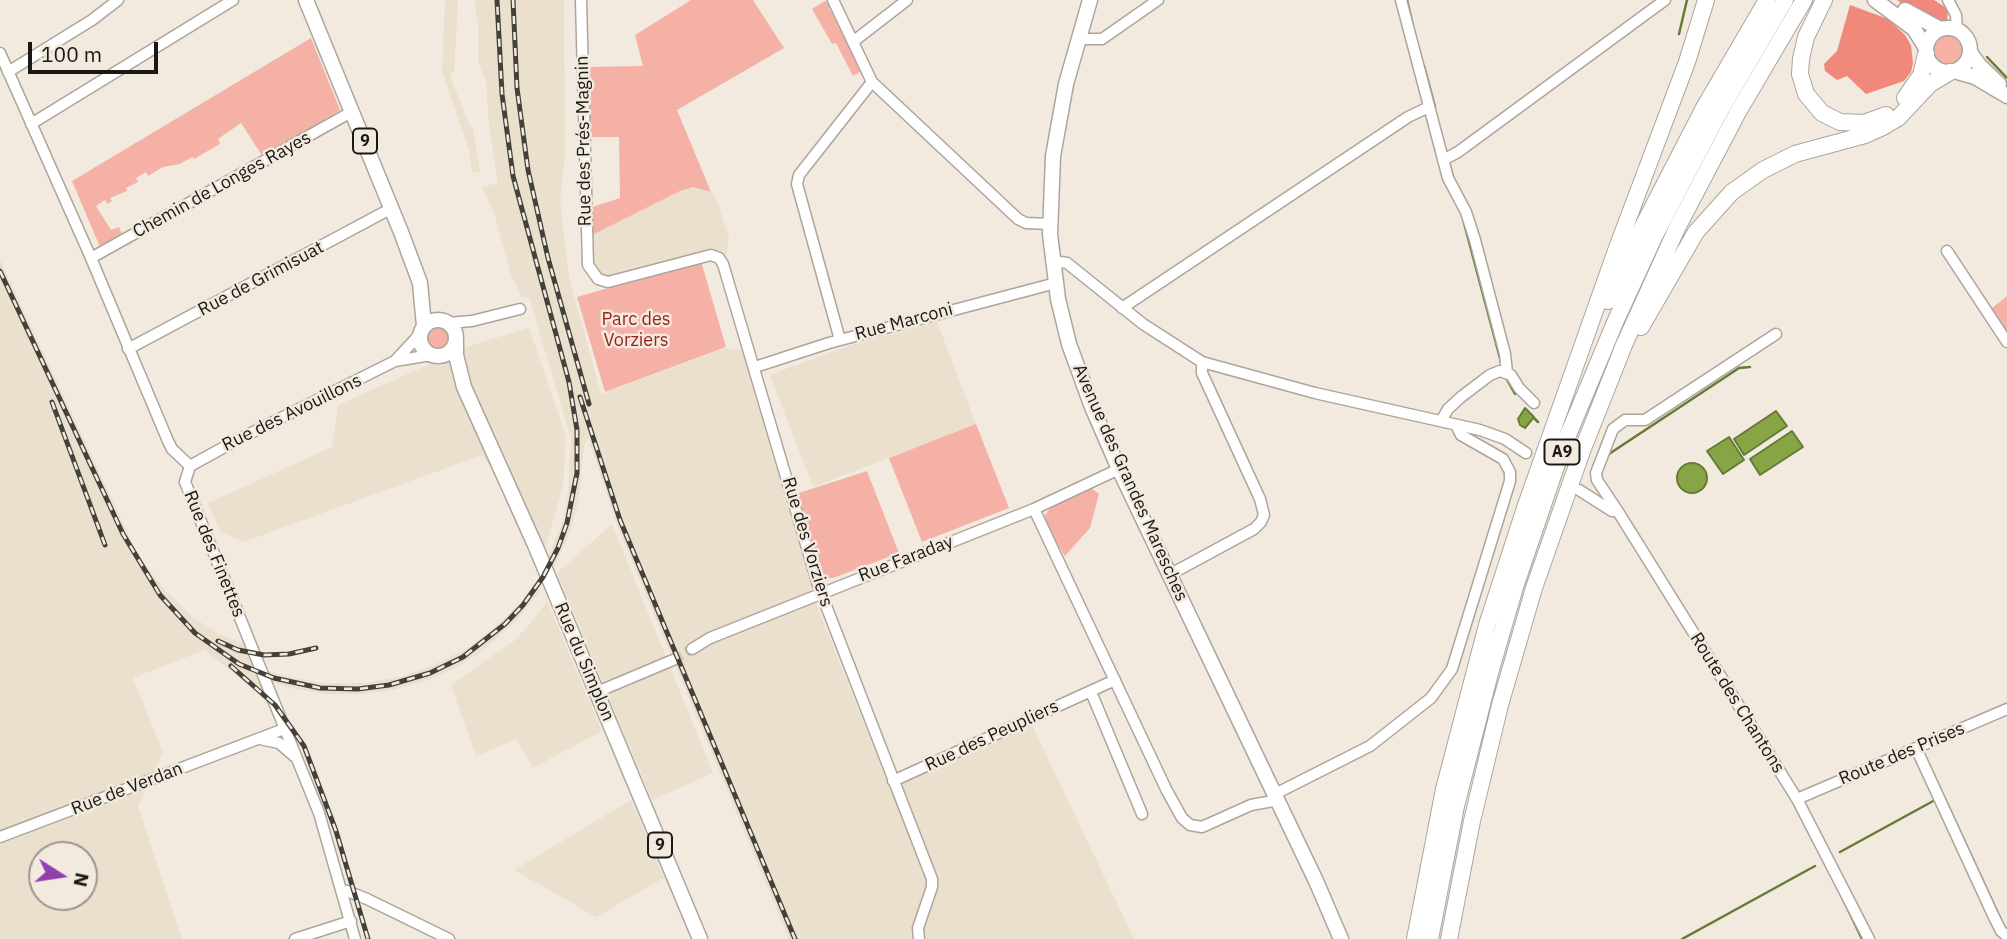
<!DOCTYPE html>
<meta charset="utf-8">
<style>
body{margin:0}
#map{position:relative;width:2007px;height:939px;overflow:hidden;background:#f2eadf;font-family:"IBM Plex Sans",sans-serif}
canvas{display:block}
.north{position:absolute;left:28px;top:841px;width:70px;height:70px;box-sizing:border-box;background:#f2eadf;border:2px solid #9c968e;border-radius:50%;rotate:102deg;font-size:19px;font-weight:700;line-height:28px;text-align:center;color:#1a1814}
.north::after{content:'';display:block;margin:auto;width:24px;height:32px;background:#9140ae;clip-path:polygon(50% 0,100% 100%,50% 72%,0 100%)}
.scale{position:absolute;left:28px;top:42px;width:130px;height:32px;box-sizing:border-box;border:4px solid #1a1814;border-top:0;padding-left:9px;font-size:21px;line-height:24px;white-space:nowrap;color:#1a1814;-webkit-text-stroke:5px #f2eadf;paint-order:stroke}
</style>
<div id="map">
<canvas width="2007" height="939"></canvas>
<div class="north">N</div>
<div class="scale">100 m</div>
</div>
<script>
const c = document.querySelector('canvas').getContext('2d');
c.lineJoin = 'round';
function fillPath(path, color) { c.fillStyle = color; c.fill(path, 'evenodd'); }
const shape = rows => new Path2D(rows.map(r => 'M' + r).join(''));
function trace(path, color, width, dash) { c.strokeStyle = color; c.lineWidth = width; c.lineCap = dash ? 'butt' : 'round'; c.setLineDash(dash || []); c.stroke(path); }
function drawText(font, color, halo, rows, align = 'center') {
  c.font = font + ' "IBM Plex Sans",sans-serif'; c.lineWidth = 5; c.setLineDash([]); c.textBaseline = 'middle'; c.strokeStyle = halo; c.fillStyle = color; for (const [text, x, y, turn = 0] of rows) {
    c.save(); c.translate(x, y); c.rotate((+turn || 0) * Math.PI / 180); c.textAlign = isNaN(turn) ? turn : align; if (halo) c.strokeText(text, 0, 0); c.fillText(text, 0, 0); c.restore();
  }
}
fillPath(shape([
 [445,0,458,0,454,72,450,76,469,124,473,128,480,172,472,173,469,150,442,71],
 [474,0,564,0,565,157,560,200,569,277,601,394,726,348,742,350,817,606,889,787,1031,723,1134,939,789,939,619,530,588,438,584,445,579,497,571,530,554,567,549,556,564,518,568,495,571,438,529,297,522,297,511,275,495,216,482,187,498,183,489,126,486,82,478,61,478,23],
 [693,187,711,192,716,198,729,238,726,258,717,250,706,251,607,279,601,277,592,265,590,236,680,191],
 [0,260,138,555,165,590,194,618,217,633,244,644,253,666,293,678,322,683,365,683,401,677,434,665,466,649,495,627,521,602,536,582,540,591,516,621,480,653,455,668,428,680,393,690,361,694,328,694,294,689,259,678,265,698,204,650,133,678,163,752,138,806,182,939,0,939],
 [42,855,84,855,84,897,42,897],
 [937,322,976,424,813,487,770,375,845,347],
 [529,328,566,436,563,486,546,546,482,455,243,542,220,531,208,503,332,447,338,405,475,344],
 [612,524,713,773,652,800,557,573],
 [547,601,602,731,533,768,516,739,476,756,451,685,514,641,531,623],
 [631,800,664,878,596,917,514,870]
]), '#ebdfce');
fillPath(shape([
 [691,0,753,0,784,48,677,110,711,192,693,187,680,191,590,236,589,208,620,198,619,137,586,137,585,67,643,66,635,35],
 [825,1,828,3,830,11,832,10,863,70,853,76,836,43,832,44,812,9],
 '1931 50a17 17 0 1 1 34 0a17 17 0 1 1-34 0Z',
 [311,38,340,110,269,154,261,154,241,123,218,139,220,144,194,159,192,157,180,164,163,167,148,176,146,172,136,178,138,182,126,188,127,191,110,198,112,201,107,204,105,200,96,206,111,230,119,227,123,236,100,247,72,181],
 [701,261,726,347,605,392,577,297],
 [2007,296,2007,334,1991,309],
 '428 339a11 11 0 1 1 22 0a11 11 0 1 1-22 0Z',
 [976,424,1009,508,922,542,889,458],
 [867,471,899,553,833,578,826,578,820,573,796,494],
 [1091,488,1099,494,1090,528,1065,556,1043,523,1045,515,1051,507]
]), '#f6b1a7');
fillPath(shape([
 [1897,0,1934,0,1948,9,1947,22,1945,24,1919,16],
 [1850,5,1888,19,1905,35,1911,45,1913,63,1911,72,1904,81,1866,94,1847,76,1837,80,1825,71,1824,64,1837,51]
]), '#f0887b');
const water = shape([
 [1525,408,1534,417,1525,428,1520,425,1518,419,1525,408],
 [1776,411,1787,426,1744,455,1734,439,1776,411],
 [1792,431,1803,447,1760,475,1750,459,1792,431],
 [1729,437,1744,460,1723,474,1707,451,1729,437],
 '1677 478a15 15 0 1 1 30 0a15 15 0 1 1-30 0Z'
]);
fillPath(water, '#87a544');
trace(water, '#667b36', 2);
trace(shape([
 [1407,0,1413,26],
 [1679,34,1687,0],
 [1987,57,2007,78],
 [1424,66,1435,107],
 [1450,166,1453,177],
 [1464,223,1501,362],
 [1505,376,1515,394],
 [1534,418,1538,422],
 [1609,454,1739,368,1750,367],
 [1945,799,2001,920],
 [1840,852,1935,800],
 [1843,899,1862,939],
 [1682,939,1815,866]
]), '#667b36', 2.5);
trace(shape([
 [673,660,692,649]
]), '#d2cac1', 10, [10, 5]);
const minor = shape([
 [581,0,588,265,598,279,608,282,711,255,719,258,723,264,818,585,932,879,932,887,918,928,919,939],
 [833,0,872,82,1018,219,1026,223,1050,224],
 [1401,0,1448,178,1466,212,1475,240,1505,354,1507,372],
 [1948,0,1956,15,1957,30],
 [1078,39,1102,39,1158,0],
 [854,41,907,0],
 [0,53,91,258,168,441,172,449,190,466],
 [8,72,92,20,118,0],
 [31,124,233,0],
 [1443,160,1458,152,1665,0],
 [1947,251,2007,342],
 [91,258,353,111],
 [1053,261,1067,263,1143,324,1202,362,1315,393,1480,430,1505,439,1526,453],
 [1122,308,1408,117,1429,107],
 [448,323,472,321,520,309],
 [840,340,797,184,799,175,872,82],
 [128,349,392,208],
 [395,361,420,334],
 [755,367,829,343,1056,283],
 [1441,421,1448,409,1461,397,1490,375,1500,371,1511,375,1519,388,1534,403],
 [190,466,185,482,319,813,355,939],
 [190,466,237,440,395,361,431,355],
 [1579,490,1612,511,1617,510,1797,799,1869,939],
 [1034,509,1166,789,1182,818,1190,825,1202,827,1251,805,1278,800],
 [1617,510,1597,480,1596,473,1613,429,1625,420,1645,420,1776,334],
 [1169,575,1254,529,1261,522,1264,515,1260,499,1202,373,1202,362],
 [692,649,710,638,1034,509,1119,469],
 [597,692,673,660],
 [1091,692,1142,814],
 [260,739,279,743,294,756],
 [1916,748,1993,915,2001,931,2007,936],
 [893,781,1115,680],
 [1275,794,1370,746,1431,698,1452,669,1510,481,1510,472,1503,459,1461,435,1456,425],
 [1797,799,2007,709],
 [0,837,284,729],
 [342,892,347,891,367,899,449,939],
 [295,939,351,921]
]);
const major = shape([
 [306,0,401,232,420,283,424,326],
 [1090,0,1066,84,1053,156,1050,234,1058,299,1069,344,1092,407,1119,469,1316,881,1341,939],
 [1875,0,1914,29,1926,48],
 [1905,10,1940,29],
 '1926 50a22 22 0 1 1 44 0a22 22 0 1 1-44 0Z',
 [1970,52,1979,65,1999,84],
 [1954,71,1975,77,2007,96],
 '420 338a18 18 0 1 1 36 0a18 18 0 1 1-36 0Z',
 [456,343,456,355,464,387,535,545,700,939]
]);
const highway = shape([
 [1824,0,1806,37,1801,59,1800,74,1806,94,1822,113,1840,122,1864,123,1886,115],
 [1905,98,1921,75,1926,54],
 [1608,301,1641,230,1705,106,1767,0],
 [1641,327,1696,232,1732,192,1763,170,1795,154,1865,135,1883,127,1898,118,1930,84,1950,72],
 [1415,939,1444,789,1487,625,1525,508,1617,248,1687,62,1706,0],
 [1430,939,1456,806,1490,673,1515,587,1561,452,1616,320,1655,235,1721,109,1785,0],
 [1449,939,1472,821,1500,705,1534,588,1582,451,1624,345,1677,228,1738,112,1804,0]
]);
trace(minor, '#ada59c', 13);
trace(major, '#ada59c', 17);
trace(highway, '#ada59c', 18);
trace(minor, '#fff', 10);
trace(major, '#fff', 14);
trace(highway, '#fff', 16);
const rail = shape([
 [513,0,517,88,528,170,548,258,589,404],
 [0,271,123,534,160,595,195,633,239,664,274,678,320,688,358,689,389,685,430,673,463,657,505,624,523,605,543,577,558,548,567,523,577,473,577,430,569,382,513,176,502,94,497,0],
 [580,397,620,520,795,939],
 [52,402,105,545],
 [218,641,238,650,264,655,289,654,316,648],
 [231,666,275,705,304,746,336,831,368,939]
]);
trace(rail, '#44413b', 5);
trace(rail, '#f2eadf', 2.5, [8]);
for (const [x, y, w] of [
 [365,141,24],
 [1562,452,35],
 [660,845,24]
]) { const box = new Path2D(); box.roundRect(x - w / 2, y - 12.5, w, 25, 5); c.fillStyle = '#f2eadf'; c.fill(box); trace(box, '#1a1814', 2); }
drawText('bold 16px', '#1a1814', null, [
 ["9",365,141],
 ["A9",1562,452],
 ["9",660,845]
]);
drawText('18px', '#1a1814', '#f2eadf', [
 ["Rue des Prés-Magnin",584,141,-91],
 ["Chemin de Longes Rayes",222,185,-29],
 ["Rue de Grimisuat",261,279,-28],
 ["Rue Marconi",904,322,-15],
 ["Rue des Avouillons",292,413,-26],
 ["Avenue des Grandes Maresches",1130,483,66],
 ["Rue des Vorziers",807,542,73],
 ["Rue des Finettes",214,554,68],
 ["Rue Faraday",906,559,-21],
 ["Rue du Simplon",584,662,67],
 ["Route des Chantons",1737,703,58],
 ["Rue des Peupliers",992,736,-25],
 ["Route des Prises",1902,754,-23],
 ["Rue de Verdan",127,789,-21]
]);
drawText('18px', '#9a1f1a', '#f2eadf', [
 ["Parc des",636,320],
 ["Vorziers",636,341]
]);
</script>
